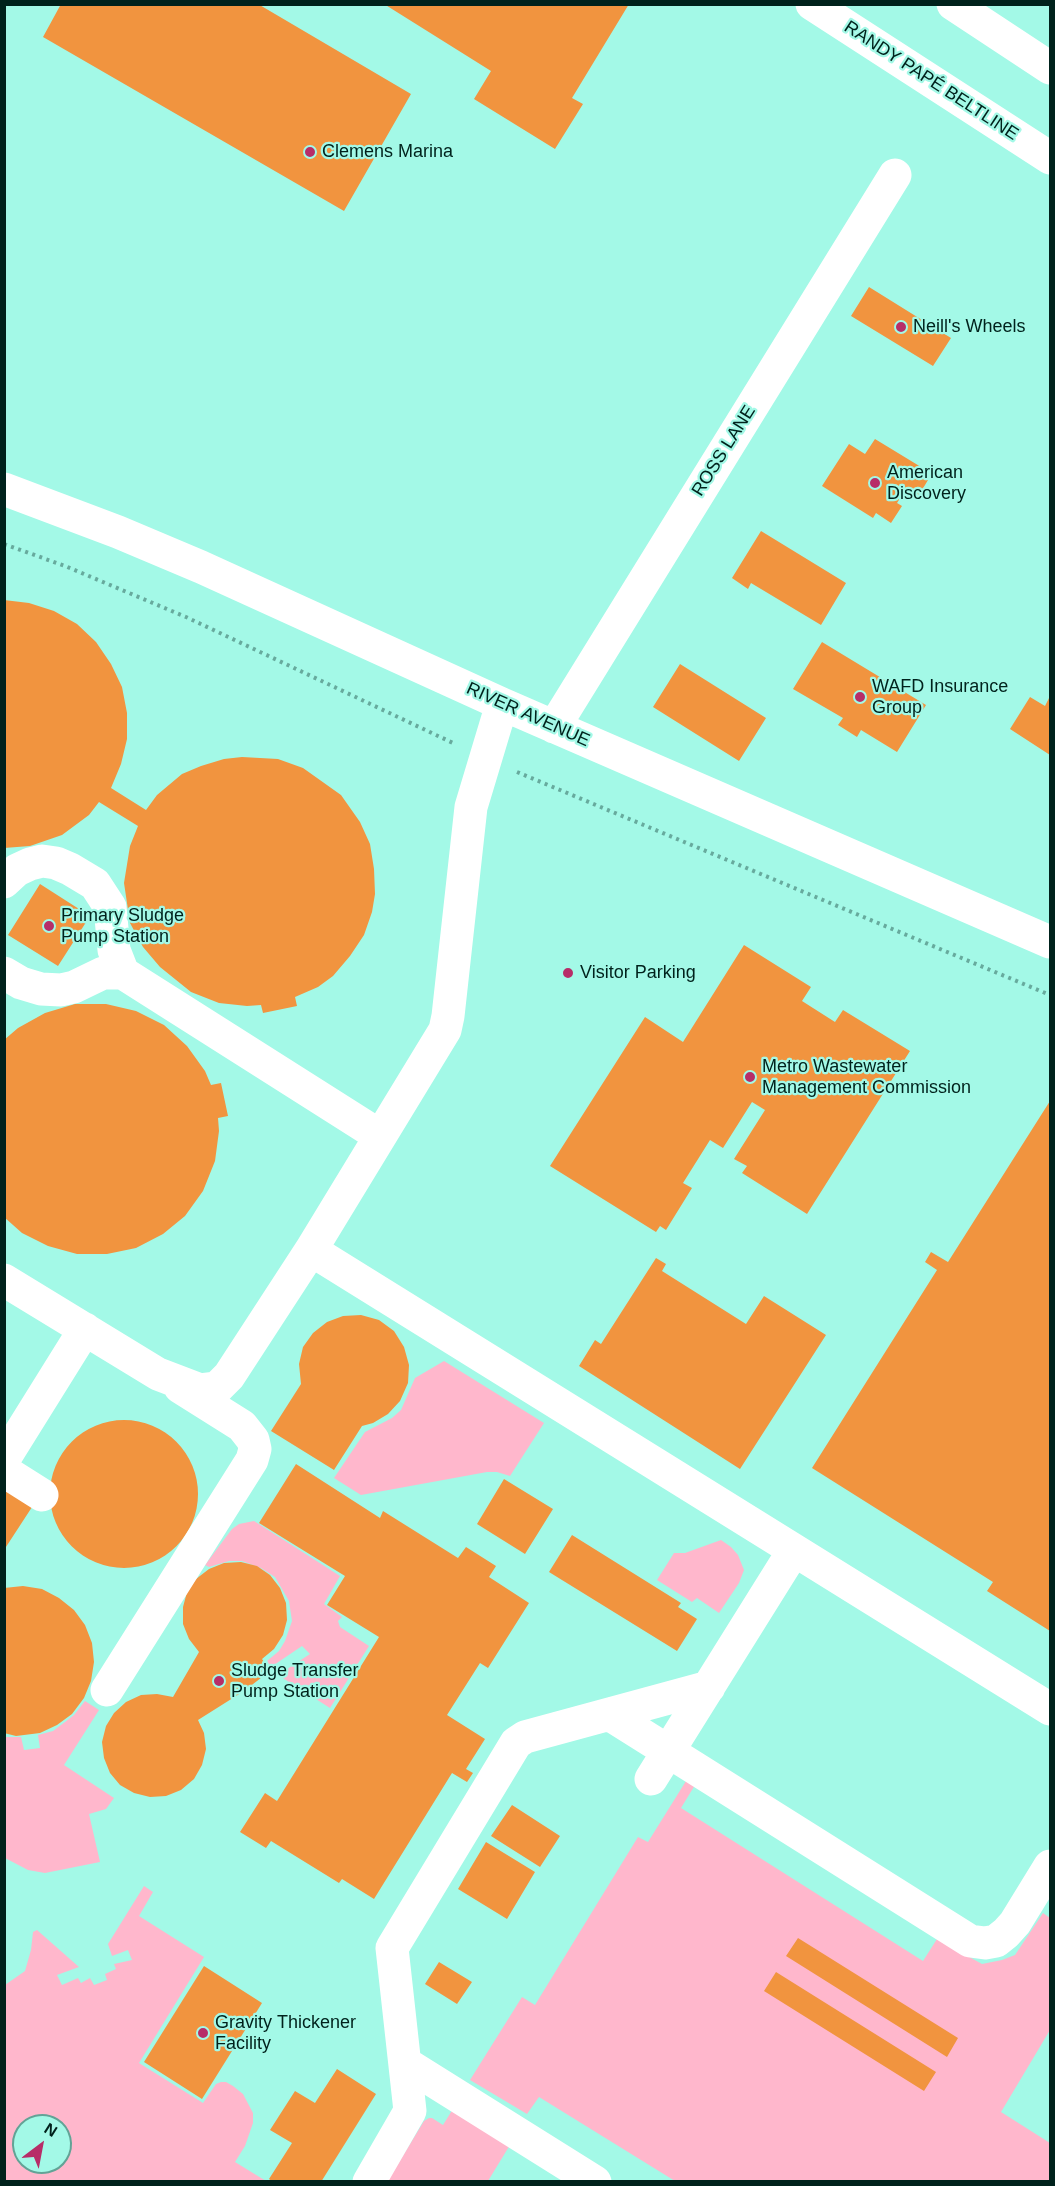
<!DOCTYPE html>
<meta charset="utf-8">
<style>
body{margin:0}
#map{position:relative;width:1055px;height:2186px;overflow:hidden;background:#a3f9e7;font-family:Helvetica,sans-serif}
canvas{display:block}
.frame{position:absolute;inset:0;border:6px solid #00221c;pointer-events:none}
.north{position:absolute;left:12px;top:2114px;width:60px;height:60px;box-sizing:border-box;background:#a3f9e7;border:2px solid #62a396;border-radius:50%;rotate:32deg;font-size:16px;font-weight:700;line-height:24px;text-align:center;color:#00221c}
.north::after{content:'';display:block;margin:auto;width:21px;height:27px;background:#b72d68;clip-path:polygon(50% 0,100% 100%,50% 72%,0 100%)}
</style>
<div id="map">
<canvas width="1055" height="2186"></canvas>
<div class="frame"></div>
<div class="north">N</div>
</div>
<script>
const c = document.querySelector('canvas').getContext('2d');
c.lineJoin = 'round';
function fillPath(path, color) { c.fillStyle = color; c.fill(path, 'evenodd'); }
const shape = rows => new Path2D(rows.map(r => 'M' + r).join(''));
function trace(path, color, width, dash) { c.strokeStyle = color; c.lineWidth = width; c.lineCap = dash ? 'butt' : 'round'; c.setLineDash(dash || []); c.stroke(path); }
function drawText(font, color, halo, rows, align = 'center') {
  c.font = font + ' Helvetica,sans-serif'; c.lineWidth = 4.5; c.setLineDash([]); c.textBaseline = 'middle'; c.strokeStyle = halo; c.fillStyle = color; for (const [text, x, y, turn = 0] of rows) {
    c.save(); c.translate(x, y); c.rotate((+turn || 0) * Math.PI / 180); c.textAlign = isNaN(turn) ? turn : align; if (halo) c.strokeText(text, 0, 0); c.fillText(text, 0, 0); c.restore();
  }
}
fillPath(shape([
 [444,1361,544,1423,510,1476,497,1472,487,1472,361,1495,334,1478,365,1432,392,1418,401,1410,415,1378],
 [254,1521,340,1576,324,1604,342,1617,338,1621,340,1627,369,1646,330,1708,278,1675,310,1654,302,1646,271,1667,267,1661,279,1651,285,1641,292,1621,289,1601,275,1577,261,1568,242,1561,229,1561,209,1567,205,1565,232,1529,239,1524],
 [721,1540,731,1547,738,1555,744,1570,739,1583,719,1613,697,1598,692,1602,657,1580,674,1553,685,1553],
 [85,1701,99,1710,64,1765,114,1798,106,1809,89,1814,100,1862,45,1873,28,1870,5,1858,5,1737,21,1737,24,1750,40,1748,38,1735,53,1731,65,1722,74,1715],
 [686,1781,695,1785,681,1808,923,1961,937,1939,982,1964,1002,1960,1015,1955,1043,1913,1050,1918,1050,2030,1001,2112,1050,2143,1050,2181,675,2181,539,2097,527,2114,470,2080,522,1997,535,2005,638,1837,648,1842],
 [144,1886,153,1892,139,1916,204,1957,139,2063,203,2103,216,2084,221,2082,226,2082,233,2086,243,2094,253,2113,253,2123,245,2146,235,2162,266,2181,5,2181,5,1985,25,1971,31,1950,33,1932,37,1930,79,1967,57,1975,62,1985,78,1978,81,1983,90,1978,94,1985,107,1980,105,1974,116,1969,114,1964,132,1960,128,1950,112,1956,108,1944],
 [24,2126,60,2126,60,2162,24,2162],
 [456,2104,513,2140,488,2181,387,2182,424,2121,429,2118,432,2118,443,2125]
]), '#ffb7cc');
fillPath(shape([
 [61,4,258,4,411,94,344,211,43,37],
 [384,4,629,4,572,98,583,104,555,149,474,99,491,71],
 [869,287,951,338,933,366,851,316],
 [875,439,921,467,928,480,919,495,907,487,897,503,902,506,891,523,876,513,873,518,822,486,849,444,865,454],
 [761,531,846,583,821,625,751,583,748,589,732,578],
 [4,600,29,603,54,611,77,624,96,642,111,664,122,687,127,713,127,739,121,764,111,788,146,810,157,795,182,774,201,766,224,759,242,757,278,759,303,768,341,795,360,822,370,844,374,869,375,894,372,912,364,935,350,956,333,976,318,987,295,997,297,1006,263,1013,261,1005,247,1006,219,1003,191,992,160,967,143,947,130,923,124,883,130,846,138,826,99,802,89,815,62,835,30,846,4,848],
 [822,642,926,705,897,752,861,730,857,737,838,725,843,718,793,689],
 [680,664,766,718,739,761,653,707],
 [1050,696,1050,755,1010,729,1030,697,1045,706],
 [40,884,90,916,58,966,8,935],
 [744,945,811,987,802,1001,835,1022,843,1010,910,1051,807,1214,742,1173,747,1166,734,1159,765,1110,752,1102,723,1148,710,1140,683,1183,692,1188,666,1230,660,1226,656,1232,550,1166,645,1017,683,1042],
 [75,1004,106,1004,136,1011,164,1025,187,1046,205,1071,211,1085,221,1083,228,1116,218,1118,219,1131,215,1161,203,1191,185,1216,163,1234,136,1248,107,1254,77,1254,48,1246,22,1233,4,1217,4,1040,18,1028,45,1013],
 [1050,1101,1050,1631,987,1591,993,1582,812,1468,937,1270,925,1262,931,1252,948,1262],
 [656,1258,666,1264,662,1271,746,1324,764,1296,826,1335,740,1469,579,1366,595,1340,601,1344],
 [361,1315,379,1320,394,1331,404,1347,409,1365,408,1383,400,1401,388,1414,373,1423,362,1426,334,1470,271,1431,301,1384,299,1364,303,1347,313,1333,327,1322,343,1316],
 '50 1494a74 74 0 1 1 148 0a74 74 0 1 1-148 0Z',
 [296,1464,380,1518,383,1511,458,1558,466,1547,496,1566,489,1577,529,1603,488,1668,480,1663,447,1715,485,1739,466,1769,473,1773,467,1782,452,1773,374,1899,342,1879,339,1883,271,1841,266,1848,240,1832,265,1793,277,1801,379,1637,327,1605,345,1576,259,1523],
 [504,1479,553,1509,525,1554,477,1524],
 [4,1485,34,1504,4,1550],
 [572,1535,681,1603,678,1607,697,1619,677,1651,549,1572],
 [241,1562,257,1566,270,1575,280,1588,286,1603,287,1620,283,1635,274,1649,262,1659,270,1671,244,1691,198,1720,204,1733,206,1749,202,1765,194,1779,181,1790,166,1796,150,1797,134,1793,120,1785,110,1773,104,1758,102,1742,106,1726,114,1713,126,1702,141,1695,157,1694,173,1697,199,1652,189,1639,183,1624,183,1607,187,1592,196,1579,209,1569,224,1563],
 [23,1586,42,1589,59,1598,74,1610,85,1625,92,1643,94,1662,91,1681,84,1698,72,1714,57,1725,40,1733,16,1736,4,1733,4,1588],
 [512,1805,560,1836,540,1867,491,1836],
 [486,1842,535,1872,507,1919,458,1889],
 [798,1938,958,2038,947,2057,786,1956],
 [439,1962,472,1982,457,2004,425,1984],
 [204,1966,262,2003,202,2099,144,2062],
 [776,1972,936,2072,924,2091,764,1991],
 [337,2069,376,2094,321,2182,273,2182,269,2179,292,2143,270,2130,295,2091,315,2103]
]), '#f1943f');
trace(shape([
 [4,544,65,566,186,617,453,743],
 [517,772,1050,995]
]), '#67aa9d', 4, [3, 4.5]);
trace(shape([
 [4,489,118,532,201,567,502,704,1050,942],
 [554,727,895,175],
 [4,882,17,870,30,864,42,861,56,863,70,869,95,884,110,907,114,950,123,973],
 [4,973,21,983,41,989,61,990,74,987,103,973,123,973,380,1136],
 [311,1250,1050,1709],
 [4,1280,158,1374,200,1390,217,1388,229,1376,311,1250,445,1030,448,1016,471,807,502,704],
 [4,1459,85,1329],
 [4,1471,42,1495],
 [107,1690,252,1460,255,1449,253,1440,242,1426,180,1387],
 [609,1714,970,1941,985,1943,996,1941,1006,1933,1015,1923,1050,1866],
 [651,1779,794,1550],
 [405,2063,595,2182],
 [369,2182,410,2111,392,1948,516,1743,525,1737,709,1687]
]), '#fff', 33);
trace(shape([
 [812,4,1050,158],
 [953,4,1050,68]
]), '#fff', 33);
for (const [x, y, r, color] of [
 [310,152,6,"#b72d68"],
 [901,327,6,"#b72d68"],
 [875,483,6,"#b72d68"],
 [860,697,6,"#b72d68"],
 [49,926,6,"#b72d68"],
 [568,973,6,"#b72d68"],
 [750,1077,6,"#b72d68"],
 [219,1681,6,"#b72d68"],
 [203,2033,6,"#b72d68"]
]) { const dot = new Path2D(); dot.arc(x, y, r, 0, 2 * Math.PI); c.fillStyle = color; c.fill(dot); trace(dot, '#a3f9e7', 2); }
drawText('18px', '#00221c', '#a3f9e7', [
 ["RANDY PAPÉ BELTLINE",931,81,33],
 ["ROSS LANE",724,451,-58],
 ["RIVER AVENUE",528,715,24]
]);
drawText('18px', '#00221c', '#a3f9e7', [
 ["Clemens Marina",322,152],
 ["Neill's Wheels",913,327],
 ["American",887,473],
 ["Discovery",887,494],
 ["WAFD Insurance",872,687],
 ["Group",872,708],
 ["Primary Sludge",61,916],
 ["Pump Station",61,937],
 ["Visitor Parking",580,973],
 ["Metro Wastewater",762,1067],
 ["Management Commission",762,1088],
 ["Sludge Transfer",231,1671],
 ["Pump Station",231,1692],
 ["Gravity Thickener",215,2023],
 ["Facility",215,2044]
], 'left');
</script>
